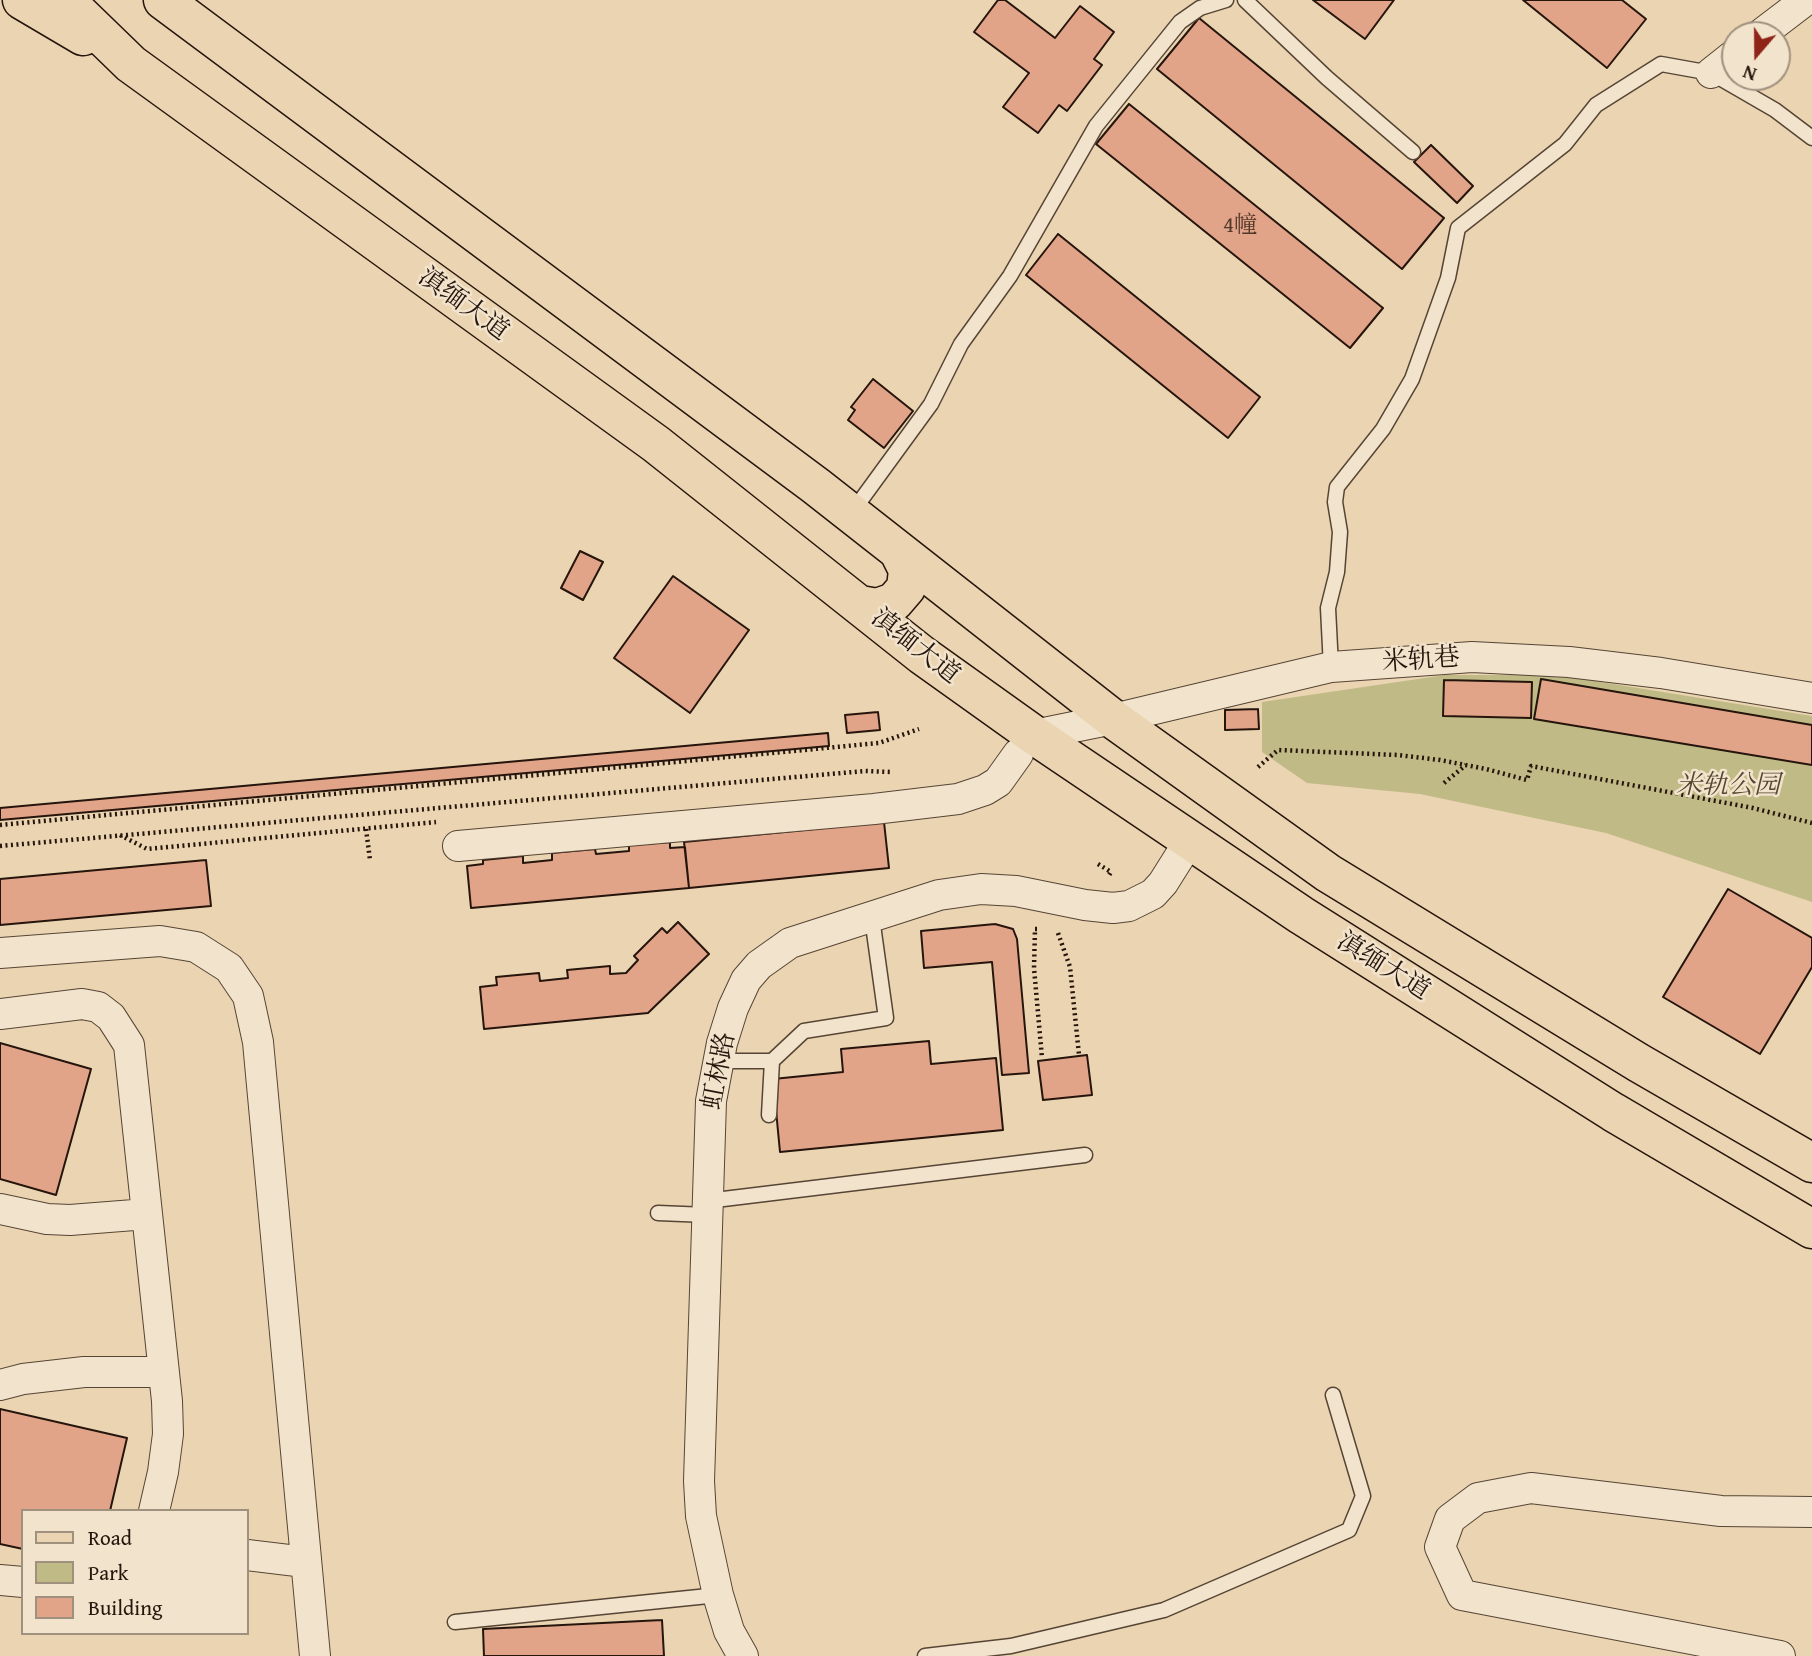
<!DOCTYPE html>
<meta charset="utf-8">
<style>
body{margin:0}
#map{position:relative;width:1812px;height:1656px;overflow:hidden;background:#ebd4b1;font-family:"Gentium Book Plus",serif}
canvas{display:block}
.legend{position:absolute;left:21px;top:1509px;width:228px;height:126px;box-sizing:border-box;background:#f2e3cc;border:2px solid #a0917f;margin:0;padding:9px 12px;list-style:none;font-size:21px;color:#25150c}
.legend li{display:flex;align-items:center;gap:14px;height:35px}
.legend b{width:35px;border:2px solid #a0917f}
.north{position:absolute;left:1721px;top:21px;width:70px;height:70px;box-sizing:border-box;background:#f2e3cc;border:2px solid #a0917f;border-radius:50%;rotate:200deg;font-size:19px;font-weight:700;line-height:28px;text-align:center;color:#25150c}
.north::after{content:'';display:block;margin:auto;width:24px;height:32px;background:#8f2418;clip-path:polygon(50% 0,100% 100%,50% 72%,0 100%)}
</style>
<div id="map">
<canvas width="1812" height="1656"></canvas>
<ul class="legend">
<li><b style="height:9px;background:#ebd4b1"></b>Road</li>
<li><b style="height:19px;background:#c0ba86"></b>Park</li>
<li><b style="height:19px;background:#e2a489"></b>Building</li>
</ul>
<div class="north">N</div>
</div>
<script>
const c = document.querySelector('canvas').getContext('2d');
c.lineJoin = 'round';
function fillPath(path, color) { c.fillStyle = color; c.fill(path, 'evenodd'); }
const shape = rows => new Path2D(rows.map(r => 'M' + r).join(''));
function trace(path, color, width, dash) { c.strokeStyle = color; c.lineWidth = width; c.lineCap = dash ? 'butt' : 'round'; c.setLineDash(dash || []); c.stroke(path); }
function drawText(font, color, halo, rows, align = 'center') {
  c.font = font + ' "Gentium Book Plus","Noto Serif SC",serif'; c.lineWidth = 5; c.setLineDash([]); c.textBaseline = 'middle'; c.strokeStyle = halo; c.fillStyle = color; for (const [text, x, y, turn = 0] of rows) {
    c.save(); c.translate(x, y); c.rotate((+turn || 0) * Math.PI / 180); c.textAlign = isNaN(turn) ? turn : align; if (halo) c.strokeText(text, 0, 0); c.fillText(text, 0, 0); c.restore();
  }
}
fillPath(shape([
 [1445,675,1557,675,1812,716,1812,902,1606,833,1420,794,1307,783,1262,752,1262,702]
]), '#c0ba86');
const building = shape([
 [998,0,1005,0,1055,38,1080,6,1114,32,1094,59,1102,65,1067,111,1059,105,1038,133,1003,107,1029,73,974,32,998,0],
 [1313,0,1394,0,1365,39,1313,0],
 [1523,0,1622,0,1646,19,1607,68,1523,0],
 [1199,18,1444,218,1402,269,1157,69,1199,18],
 [1129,104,1383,308,1350,348,1096,144,1129,104],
 [1431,145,1473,186,1457,203,1414,162,1431,145],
 [1058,234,1260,397,1228,438,1026,275,1058,234],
 [873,379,913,411,884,448,848,420,855,410,851,407,873,379],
 [580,551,603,562,583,600,561,588,580,551],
 [673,576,749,630,690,713,614,658,673,576],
 [1541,679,1812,725,1812,765,1534,719,1541,679],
 [1444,680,1532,682,1531,718,1443,716,1444,680],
 [1258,709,1259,729,1225,730,1225,710,1258,709],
 [878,712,880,730,847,733,845,715,878,712],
 [828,733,829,746,0,820,0,808,828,733],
 [884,822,889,868,689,888,684,842,884,822],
 [670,842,670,848,685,847,689,888,471,908,467,866,483,864,483,860,523,856,523,863,552,860,552,853,595,849,596,854,629,851,629,845,670,842],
 [206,860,211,906,0,925,0,879,206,860],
 [1728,889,1812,938,1812,967,1760,1054,1663,997,1728,889],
 [678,922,709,954,648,1013,484,1029,480,987,497,985,496,977,539,973,540,981,568,978,567,970,610,966,610,974,626,973,638,960,634,956,662,928,667,933,678,922],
 [995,924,1013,929,1017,939,1029,1073,1002,1075,992,962,924,968,921,931,995,924],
 [929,1041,931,1064,996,1058,1003,1130,780,1152,773,1079,843,1072,841,1049,929,1041],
 [0,1043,91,1069,56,1195,0,1179,0,1043],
 [1087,1055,1092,1095,1043,1100,1038,1061,1087,1055],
 [0,1409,127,1438,110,1511,23,1511,23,1549,0,1544,0,1409],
 [662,1620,664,1656,484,1656,483,1629,662,1620]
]);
fillPath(building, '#e2a489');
trace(building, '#25150c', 2);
const lane = shape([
 [1245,0,1327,78,1413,152],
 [853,511,931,404,961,344,1010,276,1096,126,1180,22,1200,8,1226,0],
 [1331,667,1328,608,1337,572,1340,532,1335,502,1337,487,1383,429,1412,379,1448,278,1458,228,1565,144,1596,105,1661,64,1711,73,1775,110,1812,138],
 [719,1061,772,1061],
 [769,1115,772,1061,804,1031,886,1018,872,918],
 [707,1201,1085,1155],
 [658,1213,707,1215],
 [455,1622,718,1595],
 [925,1656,1011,1646,1164,1610,1349,1530,1363,1496,1333,1395]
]);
const street = shape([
 [1760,35,1806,0],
 [1711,73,1735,54],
 [1034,735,1113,719,1331,667,1472,657,1569,662,1661,673,1812,698],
 [458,846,874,809,958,799,985,790,998,782,1018,754],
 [0,953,160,941,196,947,229,968,248,996,258,1042,315,1656],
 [0,1014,82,1004,98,1007,111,1017,129,1045,167,1401,168,1434,163,1472,154,1511],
 [0,1209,47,1219,70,1220,147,1214],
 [0,1385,23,1379,84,1372,163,1372],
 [247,1555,305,1562],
 [0,1580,23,1582],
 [743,1656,729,1631,718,1595,701,1516,699,1481,711,1101,722,1043,733,1008,746,980,759,965,790,943,939,895,981,889,1016,891,1085,905,1113,908,1129,906,1153,894,1163,883,1190,840],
 [1780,1656,1462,1595,1440,1547,1450,1519,1478,1498,1531,1488,1721,1511,1812,1512]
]);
const primary = shape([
 [22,0,83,36],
 [65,0,131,64,656,444,922,655,1034,735,1301,915,1613,1112,1812,1229],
 [163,0,816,486,1113,719,1328,873,1639,1063,1812,1163],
 [860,605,877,608,894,602,906,588,908,570,900,554]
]);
trace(lane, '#564535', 17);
trace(street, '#564535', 32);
trace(primary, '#25150c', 41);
trace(shape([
 [1258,767,1278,750,1398,755,1440,760,1486,769,1527,780,1531,766,1753,808,1812,823],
 [1444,783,1466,765],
 [0,825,879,743,919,729],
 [366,829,370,860],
 [120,835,147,849,436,822],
 [0,846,865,771,892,772],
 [1098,864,1111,872,1108,877],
 [1037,929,1035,929,1034,968,1042,1058],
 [1058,933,1070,967,1079,1055]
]), '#25150c', 4.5, [2, 3.5]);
trace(lane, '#f2e3cc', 14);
trace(street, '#f2e3cc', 30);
trace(primary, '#ebd4b1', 38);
drawText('23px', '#54392b', null, [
 ["4幢",1240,226]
]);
drawText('26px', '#25150c', '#f2e3cc', [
 ["滇缅大道",463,305,36],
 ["滇缅大道",915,647,38],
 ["米轨巷",1421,661,-4],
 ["滇缅大道",1383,967,32],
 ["虹林路",720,1071,-79]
]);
drawText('italic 26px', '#544731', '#f2e3cc', [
 ["米轨公园",1728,786]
]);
</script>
